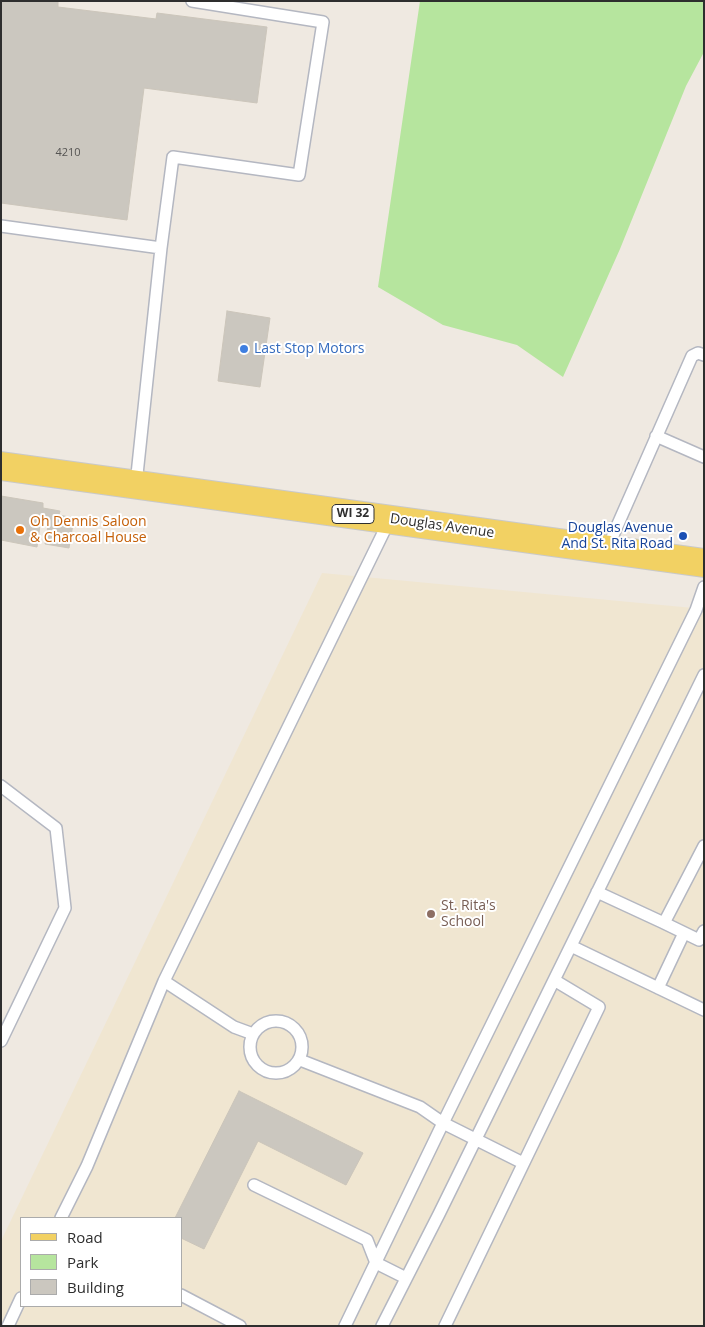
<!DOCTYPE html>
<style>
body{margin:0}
#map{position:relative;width:705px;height:1327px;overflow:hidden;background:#efe9e1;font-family:"Open Sans",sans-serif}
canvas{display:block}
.frame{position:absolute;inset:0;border:2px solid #2e2e2e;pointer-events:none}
.legend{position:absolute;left:20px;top:1217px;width:162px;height:90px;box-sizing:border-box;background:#fff;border:1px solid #ababab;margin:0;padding:6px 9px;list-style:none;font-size:15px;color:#2e2e2e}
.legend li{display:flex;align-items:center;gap:10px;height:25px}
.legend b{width:25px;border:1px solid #ababab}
</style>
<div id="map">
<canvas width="705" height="1327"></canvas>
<div class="frame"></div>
<ul class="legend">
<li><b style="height:6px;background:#f2d163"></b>Road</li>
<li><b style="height:14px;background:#b6e59e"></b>Park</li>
<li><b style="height:14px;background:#cbc7bf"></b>Building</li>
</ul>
</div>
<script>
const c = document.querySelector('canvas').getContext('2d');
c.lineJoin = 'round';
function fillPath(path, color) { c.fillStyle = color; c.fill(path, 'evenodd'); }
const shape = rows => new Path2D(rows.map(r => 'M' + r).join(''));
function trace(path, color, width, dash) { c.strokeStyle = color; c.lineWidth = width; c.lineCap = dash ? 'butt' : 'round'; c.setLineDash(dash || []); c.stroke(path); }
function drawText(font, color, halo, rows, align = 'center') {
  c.font = font + ' "Open Sans",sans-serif'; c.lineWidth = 4; c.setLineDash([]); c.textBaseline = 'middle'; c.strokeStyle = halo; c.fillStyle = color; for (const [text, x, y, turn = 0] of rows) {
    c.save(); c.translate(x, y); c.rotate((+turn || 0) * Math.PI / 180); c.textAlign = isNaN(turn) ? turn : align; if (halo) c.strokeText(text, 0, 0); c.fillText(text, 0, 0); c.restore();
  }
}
fillPath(shape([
 [322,573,704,609,704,1326,1,1326,1,1241],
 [21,1218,181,1218,181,1306,21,1306]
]), '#f0e6d1');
fillPath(shape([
 [420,1,704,1,704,52,686,86,620,249,563,377,517,345,443,325,378,287]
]), '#b6e59e');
const building = shape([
 [1,1,58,1,58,7,156,19,157,13,267,27,257,103,144,88,127,220,1,203,1,1],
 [227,311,270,318,260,387,218,381,227,311],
 [1,496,43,503,43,508,60,511,59,515,74,518,69,548,45,544,49,520,41,518,37,547,1,540,1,496],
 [239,1091,363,1153,346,1185,258,1141,204,1249,181,1238,181,1218,175,1218,239,1091]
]);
fillPath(building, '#cbc7bf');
trace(building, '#cbc5ba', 1);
const lane = shape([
 [1,226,161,248,136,484],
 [161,248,173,157,299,175,323,22,192,1],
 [656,436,704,457],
 [607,549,692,356,698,353,704,355],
 [1,786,56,828,65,908,1,1041],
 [704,846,664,923,699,940,704,931],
 [597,892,664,923],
 [571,946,704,1010],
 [164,981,234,1027,253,1034],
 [658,988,684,933],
 '250 1047a26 26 0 1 1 52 0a26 26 0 1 1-52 0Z',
 [300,1060,420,1107,443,1123,523,1163],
 [254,1185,367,1240,376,1263,406,1278],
 [61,1218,87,1166,164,981,390,519],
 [181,1295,240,1326],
 [8,1326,21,1298],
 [345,1326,443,1123,696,610,704,587],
 [382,1326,439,1214,704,675],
 [445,1326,599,1007,554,980]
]);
const primary = shape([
 [1,466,704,563]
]);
trace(lane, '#b4b7c1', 14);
trace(primary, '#c9c9c9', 30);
trace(lane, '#fff', 11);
trace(primary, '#f2d163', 28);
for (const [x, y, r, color] of [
 [244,349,5,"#3f7fe0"],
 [20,530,5,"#e8710a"],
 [683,536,5,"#1a4fb4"],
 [431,914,5,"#8d6e63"]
]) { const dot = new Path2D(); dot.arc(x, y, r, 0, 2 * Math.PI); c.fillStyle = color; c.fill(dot); trace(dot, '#fff', 2); }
drawText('11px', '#555452', null, [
 ["4210",68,153]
]);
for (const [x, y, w] of [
 [353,514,42]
]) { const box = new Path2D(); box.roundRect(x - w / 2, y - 9.5, w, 19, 4); c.fillStyle = '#fff'; c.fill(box); trace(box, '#2e2e2e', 1); }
drawText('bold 12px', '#2e2e2e', null, [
 ["WI 32",353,514]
]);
drawText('14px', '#366cbe', '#fff', [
 ["Last Stop Motors",254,349]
], 'left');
drawText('14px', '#c56008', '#fff', [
 ["Oh Dennis Saloon",30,522],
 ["& Charcoal House",30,538]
], 'left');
drawText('14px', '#2e2e2e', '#fff', [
 ["Douglas Avenue",442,526,8]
]);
drawText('14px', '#164399', '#fff', [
 ["Douglas Avenue",673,528],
 ["And St. Rita Road",673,544]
], 'right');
drawText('14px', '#785e54', '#fff', [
 ["St. Rita's",441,906],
 ["School",441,922]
], 'left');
</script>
